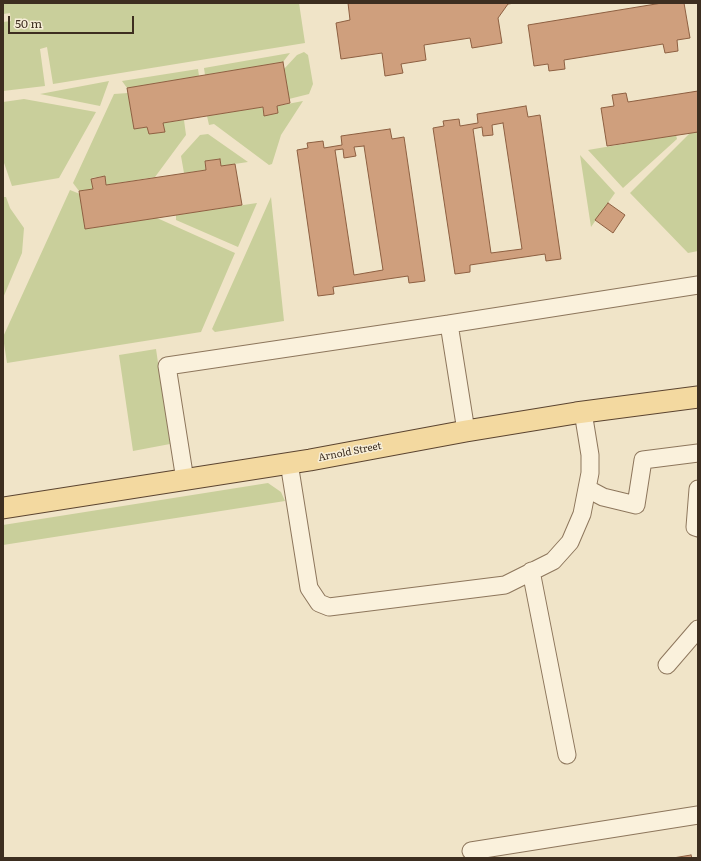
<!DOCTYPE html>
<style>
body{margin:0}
#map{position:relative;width:701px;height:861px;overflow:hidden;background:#f0e4c8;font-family:Literata,serif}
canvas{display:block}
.frame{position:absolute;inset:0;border:4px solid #3d2e20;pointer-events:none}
.scale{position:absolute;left:8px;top:16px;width:126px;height:18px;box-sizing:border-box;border:2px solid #3d2e20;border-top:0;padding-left:5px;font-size:12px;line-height:14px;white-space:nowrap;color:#3d2e20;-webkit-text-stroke:3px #f7eed8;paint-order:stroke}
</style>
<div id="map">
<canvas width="701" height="861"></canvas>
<div class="frame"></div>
<div class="scale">50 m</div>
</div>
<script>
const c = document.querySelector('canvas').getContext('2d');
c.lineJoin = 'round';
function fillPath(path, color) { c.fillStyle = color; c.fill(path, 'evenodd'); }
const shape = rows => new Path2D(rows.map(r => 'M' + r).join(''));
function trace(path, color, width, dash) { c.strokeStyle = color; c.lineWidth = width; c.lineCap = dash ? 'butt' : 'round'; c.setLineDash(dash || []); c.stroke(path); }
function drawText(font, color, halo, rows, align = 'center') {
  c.font = font + ' Literata,serif'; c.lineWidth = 3; c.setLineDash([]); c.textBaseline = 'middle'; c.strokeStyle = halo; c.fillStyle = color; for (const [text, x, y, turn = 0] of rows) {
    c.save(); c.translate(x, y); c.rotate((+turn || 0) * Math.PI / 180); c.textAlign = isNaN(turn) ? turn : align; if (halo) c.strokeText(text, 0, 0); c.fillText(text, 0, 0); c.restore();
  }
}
fillPath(shape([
 [3,3,299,3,305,43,53,84,47,47,40,49,45,86,3,91,3,22,11,21,10,13,3,14],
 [304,52,308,55,313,84,309,94,289,99,284,69,297,55],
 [290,53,283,62,205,75,204,68],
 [198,69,199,76,127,88,122,81],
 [109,81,100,106,40,94],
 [128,93,134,129,147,127,149,134,164,132,163,123,184,120,186,135,155,177,106,185,105,176,91,178,93,189,79,191,73,183,114,94],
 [24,99,96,112,59,178,12,186,3,160,3,102],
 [303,101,281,135,272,164,269,165,214,124,209,125,207,116,263,107,264,115,278,113,277,106],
 [698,132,698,251,688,253,630,193,690,133],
 [208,134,248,162,221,166,220,159,205,161,206,170,184,173,181,156,200,135],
 [676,135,677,139,623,188,588,150],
 [580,155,615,193,591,227],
 [70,190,80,194,85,229,157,218,235,253,201,332,7,363,3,337],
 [3,197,6,197,10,208,24,228,22,253,3,298],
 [271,197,284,321,215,332,212,329],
 [257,203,238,247,176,220,176,215],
 [156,349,170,444,133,451,119,355],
 [268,483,281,492,285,501,3,545,3,525]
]), '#c9cf9b');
const building = shape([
 [348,3,515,3,508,4,498,18,502,43,472,48,470,38,424,45,426,60,401,64,403,73,385,76,382,53,341,59,336,23,350,20,348,3],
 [662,3,684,3,690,38,677,40,678,51,665,53,663,44,564,60,565,69,549,71,548,64,534,66,528,25,662,3],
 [283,62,290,103,277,106,278,113,264,116,263,107,163,123,165,132,149,134,147,127,134,129,127,88,283,62],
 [698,91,698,132,607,146,601,108,614,106,612,95,626,93,628,102,698,91],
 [526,106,528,117,540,115,561,259,546,261,545,254,470,265,470,272,455,274,433,128,444,126,443,121,459,119,460,126,478,123,477,114,526,106],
 [503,123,522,249,491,253,473,129,482,127,483,136,493,135,492,125,503,123],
 [390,129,392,139,404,137,425,281,409,283,408,276,333,287,334,294,318,296,297,150,308,148,307,143,323,141,324,148,342,145,341,136,390,129],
 [364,146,383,270,354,275,335,150,343,149,344,158,356,156,354,147,364,146],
 [220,159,221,166,235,164,242,205,85,229,79,191,93,189,91,179,105,176,106,185,206,170,205,161,220,159],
 [608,203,625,215,613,233,595,220,608,203],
 [691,855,692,858,673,858,691,855]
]);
fillPath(building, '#cf9f7d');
trace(building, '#8d5f41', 1);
const minor = shape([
 [466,431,449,324,698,285],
 [289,463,309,588,319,603,329,607,505,585,553,561,570,542,582,514,590,473,590,455,583,412],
 [185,480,167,366,449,324],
 [588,489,603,497,636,505,643,460,698,453],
 [698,489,695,527,698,528],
 [531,571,567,755],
 [667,665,698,629],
 [471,851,698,815]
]);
const major = shape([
 [3,508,310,460,466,431,576,413,698,397]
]);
trace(minor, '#8d765c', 19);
trace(major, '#5b4430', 23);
trace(minor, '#faf1dc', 17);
trace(major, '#f3d9a0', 21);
drawText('10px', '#3d2e20', '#f7eed8', [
 ["Arnold Street",350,452,-11]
]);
</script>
